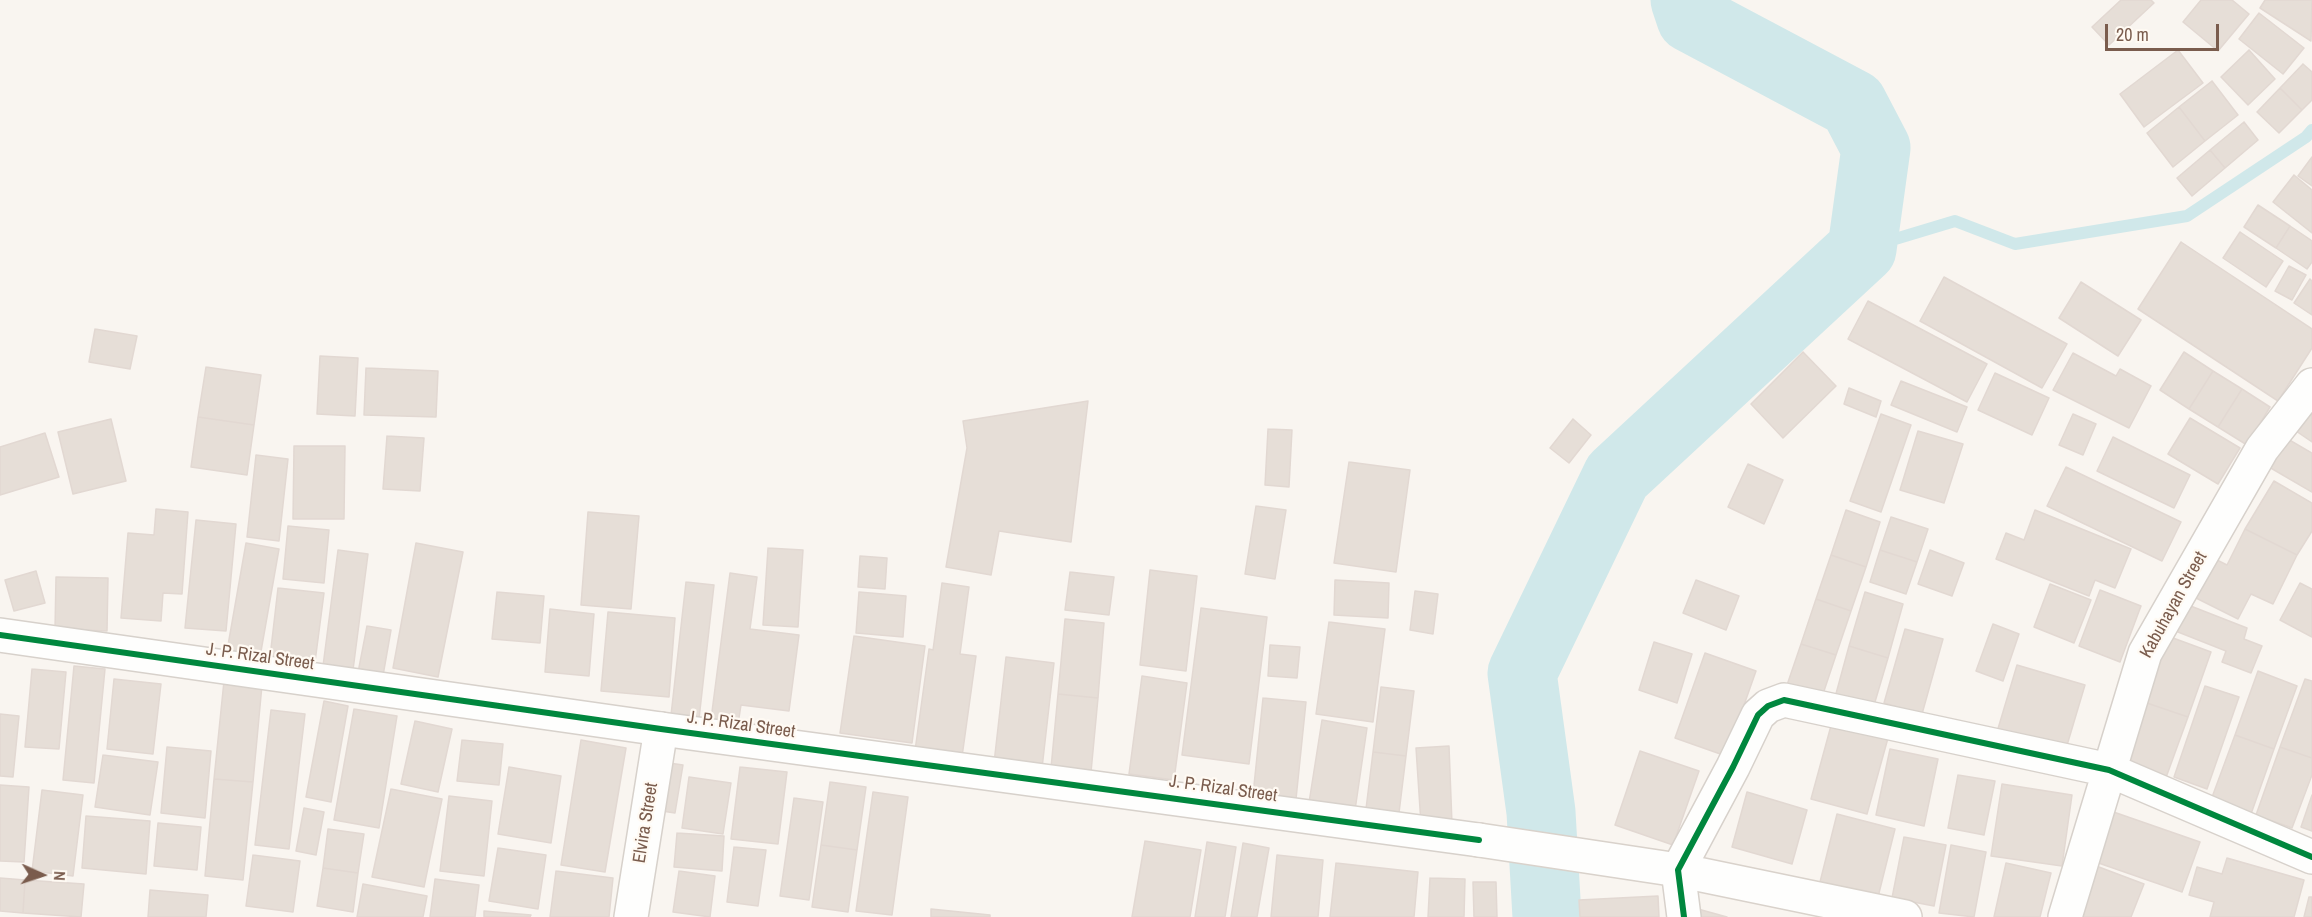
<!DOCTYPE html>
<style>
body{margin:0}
#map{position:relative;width:2312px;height:917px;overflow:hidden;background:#f9f5f0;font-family:"Archivo Narrow",sans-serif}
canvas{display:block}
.north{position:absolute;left:12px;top:845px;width:60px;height:60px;-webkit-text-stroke:4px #fffaf3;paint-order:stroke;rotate:93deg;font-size:16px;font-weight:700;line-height:24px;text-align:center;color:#7a5c4d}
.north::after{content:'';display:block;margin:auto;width:21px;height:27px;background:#7a5c4d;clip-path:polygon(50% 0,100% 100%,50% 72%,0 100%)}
.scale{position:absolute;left:2105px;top:24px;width:114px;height:27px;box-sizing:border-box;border:3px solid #7a5c4d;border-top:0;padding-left:8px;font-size:18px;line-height:21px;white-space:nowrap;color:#7a5c4d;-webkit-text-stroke:4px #fffaf3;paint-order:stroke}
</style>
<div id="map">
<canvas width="2312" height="917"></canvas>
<div class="north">N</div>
<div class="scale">20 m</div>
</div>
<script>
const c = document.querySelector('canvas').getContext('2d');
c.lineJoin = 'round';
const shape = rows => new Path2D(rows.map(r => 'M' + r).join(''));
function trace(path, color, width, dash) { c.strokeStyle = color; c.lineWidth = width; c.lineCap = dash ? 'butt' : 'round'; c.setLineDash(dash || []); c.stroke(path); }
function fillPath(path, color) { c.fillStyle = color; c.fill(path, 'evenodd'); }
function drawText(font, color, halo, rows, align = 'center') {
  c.font = font + ' "Archivo Narrow",sans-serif'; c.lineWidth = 4.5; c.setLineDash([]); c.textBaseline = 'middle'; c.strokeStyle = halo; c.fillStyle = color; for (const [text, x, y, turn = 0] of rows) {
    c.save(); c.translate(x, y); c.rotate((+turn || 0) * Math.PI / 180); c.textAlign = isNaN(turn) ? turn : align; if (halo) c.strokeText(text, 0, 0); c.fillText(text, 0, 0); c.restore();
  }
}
trace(shape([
 [1862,249,1955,221,2015,244,2187,216,2306,137,2312,130]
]), '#d0e8ea', 12);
trace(shape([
 [1547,917,1541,812,1522,673,1617,476,1862,249,1876,148,1853,104,1691,18,1685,0]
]), '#d0e8ea', 69);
const building = shape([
 [2121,0,2151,0,2154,3,2109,45,2092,27,2121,0],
 [2201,0,2232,0,2249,14,2218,51,2183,22,2201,0],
 [2265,0,2312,0,2311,41,2260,8,2265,0],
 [2259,13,2304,48,2283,74,2239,39,2259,13],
 [2178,50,2203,83,2144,127,2120,94,2178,50],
 [2249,50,2275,79,2248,105,2221,77,2249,50],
 [2303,64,2312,72,2312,100,2302,110,2280,88,2303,64],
 [2212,81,2238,115,2205,141,2179,107,2212,81],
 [2280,88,2302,110,2279,133,2257,112,2280,88],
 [2179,107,2205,141,2173,167,2147,133,2179,107],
 [2244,122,2258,140,2225,168,2210,150,2244,122],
 [2210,150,2225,168,2192,196,2177,178,2210,150],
 [2312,157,2312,186,2298,176,2312,157],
 [2294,175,2312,190,2312,233,2273,202,2294,175],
 [2258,205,2290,226,2276,248,2244,227,2258,205],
 [2290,226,2312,241,2312,262,2307,269,2276,248,2290,226],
 [2240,232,2283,261,2266,287,2223,258,2240,232],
 [2181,242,2312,329,2312,348,2278,401,2138,309,2181,242],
 [2289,266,2306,275,2292,300,2275,291,2289,266],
 [1944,277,2067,344,2042,388,1920,321,1944,277],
 [2310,279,2312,281,2312,315,2294,303,2310,279],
 [2081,282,2141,320,2118,356,2059,318,2081,282],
 [1868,301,1987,364,1967,402,1848,339,1868,301],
 [95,329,137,336,130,369,89,362,95,329],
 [1803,352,1836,386,1783,438,1751,404,1803,352],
 [2184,352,2213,371,2189,409,2160,390,2184,352],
 [2073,353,2116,376,2120,369,2151,386,2129,428,2053,390,2073,353],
 [320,356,358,358,355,416,317,414,320,356],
 [206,367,261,375,254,425,198,417,206,367],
 [366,368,438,371,436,417,364,415,366,368],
 [2213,371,2242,389,2218,427,2189,409,2213,371],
 [1995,373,2049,398,2032,435,1978,410,1995,373],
 [1901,381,1967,407,1957,432,1891,405,1901,381],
 [1849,388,1881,401,1876,417,1844,404,1849,388],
 [2242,389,2270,407,2247,445,2218,427,2242,389],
 [1088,401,1071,542,999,531,991,575,946,567,967,448,963,421,1088,401],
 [2312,401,2312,442,2293,429,2312,401],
 [1881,414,1911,425,1881,512,1850,501,1881,414],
 [2073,414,2096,424,2083,455,2059,445,2073,414],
 [198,417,254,425,247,475,191,467,198,417],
 [2190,418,2240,448,2218,484,2168,454,2190,418],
 [111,419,126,481,73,494,58,432,111,419],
 [1573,419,1591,435,1569,463,1550,448,1573,419],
 [1268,429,1292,430,1289,487,1265,485,1268,429],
 [1918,431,1963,444,1944,503,1900,490,1918,431],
 [45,433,59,477,0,495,0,447,45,433],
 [387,436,424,438,420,491,383,489,387,436],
 [2113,437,2190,475,2174,508,2097,471,2113,437],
 [2286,438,2312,453,2312,492,2269,467,2286,438],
 [294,446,345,446,344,519,293,519,294,446],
 [256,455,288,459,279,541,247,537,256,455],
 [1349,462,1410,470,1396,572,1334,563,1349,462],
 [1748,464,1783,480,1764,524,1728,507,1748,464],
 [2066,467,2181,522,2162,561,2047,506,2066,467],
 [2274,481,2312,503,2312,531,2297,555,2245,529,2274,481],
 [1256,506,1286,510,1275,579,1245,574,1256,506],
 [156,509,188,512,182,594,163,593,161,621,121,618,128,533,154,535,156,509],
 [1846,510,1880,522,1866,567,1831,555,1846,510],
 [2035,510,2131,549,2115,588,2095,580,2089,596,1996,559,2006,533,2024,540,2035,510],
 [588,512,639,516,631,609,581,605,588,512],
 [1891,517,1928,529,1917,562,1880,550,1891,517],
 [196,520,236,524,226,631,185,628,196,520],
 [288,526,329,530,324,583,283,579,288,526],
 [2245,529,2297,555,2273,604,2251,594,2238,619,2194,597,2213,558,2227,565,2245,529],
 [246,543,279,549,260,657,227,651,246,543],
 [416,543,463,552,438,677,393,668,416,543],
 [768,548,803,550,798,627,763,625,768,548],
 [338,550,368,554,353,670,323,666,338,550],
 [1880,550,1917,562,1906,594,1870,582,1880,550],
 [1930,550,1964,563,1952,596,1918,584,1930,550],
 [1831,555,1866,567,1851,611,1816,599,1831,555],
 [860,556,887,558,885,589,858,587,860,556],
 [1150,570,1197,576,1186,671,1140,665,1150,570],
 [36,571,45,603,14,611,5,580,36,571],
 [1070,572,1114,577,1109,615,1065,610,1070,572],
 [730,573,757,577,750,629,799,635,789,711,741,705,737,731,710,727,730,573],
 [56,577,108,578,107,631,55,629,56,577],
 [1335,580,1389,583,1388,618,1334,615,1335,580],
 [1696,580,1739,596,1726,630,1683,613,1696,580],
 [686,582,714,585,698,728,670,724,686,582],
 [942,583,969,587,960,654,976,656,961,764,914,758,929,649,933,650,942,583],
 [2300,583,2312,589,2312,637,2280,620,2300,583],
 [2050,584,2091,600,2074,643,2034,627,2050,584],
 [278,588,324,593,315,662,270,657,278,588],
 [2100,590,2141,606,2120,662,2079,646,2100,590],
 [1415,591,1438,594,1433,634,1410,630,1415,591],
 [497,592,544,596,540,643,492,639,497,592],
 [859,592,906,596,903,637,856,633,859,592],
 [1865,592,1903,604,1888,658,1849,646,1865,592],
 [1816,599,1851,611,1836,655,1801,644,1816,599],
 [2183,603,2247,628,2244,639,2262,646,2251,673,2222,662,2226,651,2173,630,2183,603],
 [1201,608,1267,617,1249,764,1182,755,1201,608],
 [550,609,594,614,589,676,545,672,550,609],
 [608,612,675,618,669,697,601,691,608,612],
 [1065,619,1104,623,1098,698,1058,694,1065,619],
 [1329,622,1385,629,1373,722,1316,714,1329,622],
 [1993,624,2019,634,2003,681,1976,671,1993,624],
 [367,626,391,630,381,687,356,683,367,626],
 [1905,629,1943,639,1922,714,1884,703,1905,629],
 [2165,635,2211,652,2188,717,2141,701,2165,635],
 [854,636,925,646,912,743,840,733,854,636],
 [1654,642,1692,654,1677,703,1639,690,1654,642],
 [1801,644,1836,655,1821,700,1786,688,1801,644],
 [1270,645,1300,647,1297,678,1268,676,1270,645],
 [1849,646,1888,658,1872,712,1834,701,1849,646],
 [1705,653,1756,671,1726,756,1675,738,1705,653],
 [1006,657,1054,663,1041,777,993,772,1006,657],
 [2017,665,2085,685,2065,752,1997,732,2017,665],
 [74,666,105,669,94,783,63,780,74,666],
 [32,669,66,672,59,749,25,747,32,669],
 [2258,671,2297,686,2274,749,2235,735,2258,671],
 [1142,676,1187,683,1174,780,1129,774,1142,676],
 [114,679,161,684,153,754,107,749,114,679],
 [2305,679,2312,681,2312,758,2280,747,2305,679],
 [224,681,262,685,253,782,214,779,224,681],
 [2205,686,2239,697,2207,789,2174,777,2205,686],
 [1381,687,1414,691,1406,756,1373,752,1381,687],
 [1058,694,1098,698,1091,772,1051,768,1058,694],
 [1263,698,1306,702,1296,799,1253,795,1263,698],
 [324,701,348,706,331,802,306,797,324,701],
 [2141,701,2188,717,2164,783,2118,766,2141,701],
 [354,709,397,716,379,828,334,820,354,709],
 [271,710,305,714,289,849,255,845,271,710],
 [0,714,19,716,13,777,0,776,0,714],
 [1322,720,1367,728,1354,817,1308,809,1322,720],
 [415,721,452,729,438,792,401,784,415,721],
 [1832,722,1888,738,1867,814,1811,799,1832,722],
 [2235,735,2274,749,2251,814,2211,800,2235,735],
 [462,740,503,744,499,785,457,781,462,740],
 [581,740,626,748,605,872,561,865,581,740],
 [1449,746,1452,824,1421,824,1416,748,1449,746],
 [167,747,211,751,205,818,161,813,167,747],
 [2280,747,2312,758,2312,775,2292,828,2256,815,2280,747],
 [1890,749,1938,759,1924,826,1876,815,1890,749],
 [1640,751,1699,771,1673,845,1615,825,1640,751],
 [1373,752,1406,756,1398,821,1365,817,1373,752],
 [103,755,158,762,150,815,95,807,103,755],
 [662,762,683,765,675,813,655,810,662,762],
 [509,767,561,776,551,843,498,834,509,767],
 [740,767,787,772,778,844,731,839,740,767],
 [1958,775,1995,781,1984,835,1948,828,1958,775],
 [689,777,731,783,723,834,682,828,689,777],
 [214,779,253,782,243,880,205,876,214,779],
 [830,782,866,787,857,850,821,845,830,782],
 [2002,784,2072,795,2062,866,1991,856,2002,784],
 [0,785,29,787,24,862,0,861,0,785],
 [391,789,442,799,424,887,372,877,391,789],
 [42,790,83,795,73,876,32,871,42,790],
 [873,792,908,797,892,915,856,911,873,792],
 [1747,792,1807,810,1792,864,1732,847,1747,792],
 [2312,795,2312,831,2301,827,2312,795],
 [449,796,492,801,484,876,440,871,449,796],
 [794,798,823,802,809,900,780,896,794,798],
 [304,808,324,812,316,855,296,851,304,808],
 [2105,809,2200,842,2182,892,2087,859,2105,809],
 [1837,814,1895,829,1876,905,1818,890,1837,814],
 [86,816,150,821,146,874,82,868,86,816],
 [158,823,201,827,197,870,154,866,158,823],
 [328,829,364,834,358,873,323,868,328,829],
 [677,833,724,836,722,871,674,867,677,833],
 [1904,837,1946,845,1934,906,1892,898,1904,837],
 [1145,841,1201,850,1190,917,1132,917,1145,841],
 [1207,842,1236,847,1225,917,1195,917,1207,842],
 [1243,843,1269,848,1257,917,1231,917,1243,843],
 [821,845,857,850,848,912,812,907,821,845],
 [1951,845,1986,852,1974,917,1939,913,1951,845],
 [734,847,766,850,758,906,727,902,734,847],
 [498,848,546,855,538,909,489,901,498,848],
 [253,855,300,861,293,912,246,906,253,855],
 [1277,855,1323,860,1318,917,1271,917,1277,855],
 [2227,858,2304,880,2294,917,2210,917,2214,902,2189,895,2197,867,2222,874,2227,858],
 [1336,863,1418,872,1414,917,1330,917,1336,863],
 [2006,863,2051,873,2040,917,1994,917,2006,863],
 [2091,864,2144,884,2131,917,2072,917,2091,864],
 [323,868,358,873,353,912,317,906,323,868],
 [556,871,613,878,609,917,550,917,556,871],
 [679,871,715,876,710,917,673,912,679,871],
 [0,878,25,880,23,913,0,911,0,878],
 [1430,878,1465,879,1464,917,1428,917,1430,878],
 [435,879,479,885,475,917,430,917,435,879],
 [25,880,84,884,81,917,23,913,25,880],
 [1473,882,1496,882,1497,917,1474,917,1473,882],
 [363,884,427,896,423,917,357,917,363,884],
 [150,890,208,895,206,917,148,917,150,890],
 [1658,896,1659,917,1580,917,1579,900,1658,896],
 [2309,897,2312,897,2312,917,2304,917,2309,897],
 [931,909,990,915,990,917,931,917,931,909],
 [1698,909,1727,917,1698,917,1698,909],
 [484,911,531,915,530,917,484,917,484,911]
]);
fillPath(building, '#e6ded7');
trace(building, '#e2d8d2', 1.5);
const minor = shape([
 [631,917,661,729],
 [1684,917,1678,870,1733,767,1758,715,1768,706,1784,700,2109,770,2312,857],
 [2065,917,2145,653,2262,449,2312,385]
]);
const tertiary = shape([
 [0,635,661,729,1479,840]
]);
const secondary = shape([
 [1479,840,1678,870,1905,917]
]);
trace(minor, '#d7d1cb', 36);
trace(tertiary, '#d7d1cb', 36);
trace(secondary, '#d9d2cb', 36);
trace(minor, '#fefefd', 33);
trace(tertiary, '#fefefd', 33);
trace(secondary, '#fefefd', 33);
trace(shape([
 [0,635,661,729,1479,840],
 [1684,917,1678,870,1733,767,1758,715,1768,706,1784,700,2109,770,2312,857]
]), '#00873e', 6);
drawText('18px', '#7a5c4d', '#fffaf3', [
 ["Kabuhayan Street",2174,605,-61],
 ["J. P. Rizal Street",260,657,8],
 ["J. P. Rizal Street",741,725,8],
 ["J. P. Rizal Street",1223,789,8],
 ["Elvira Street",646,823,-81]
]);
</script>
